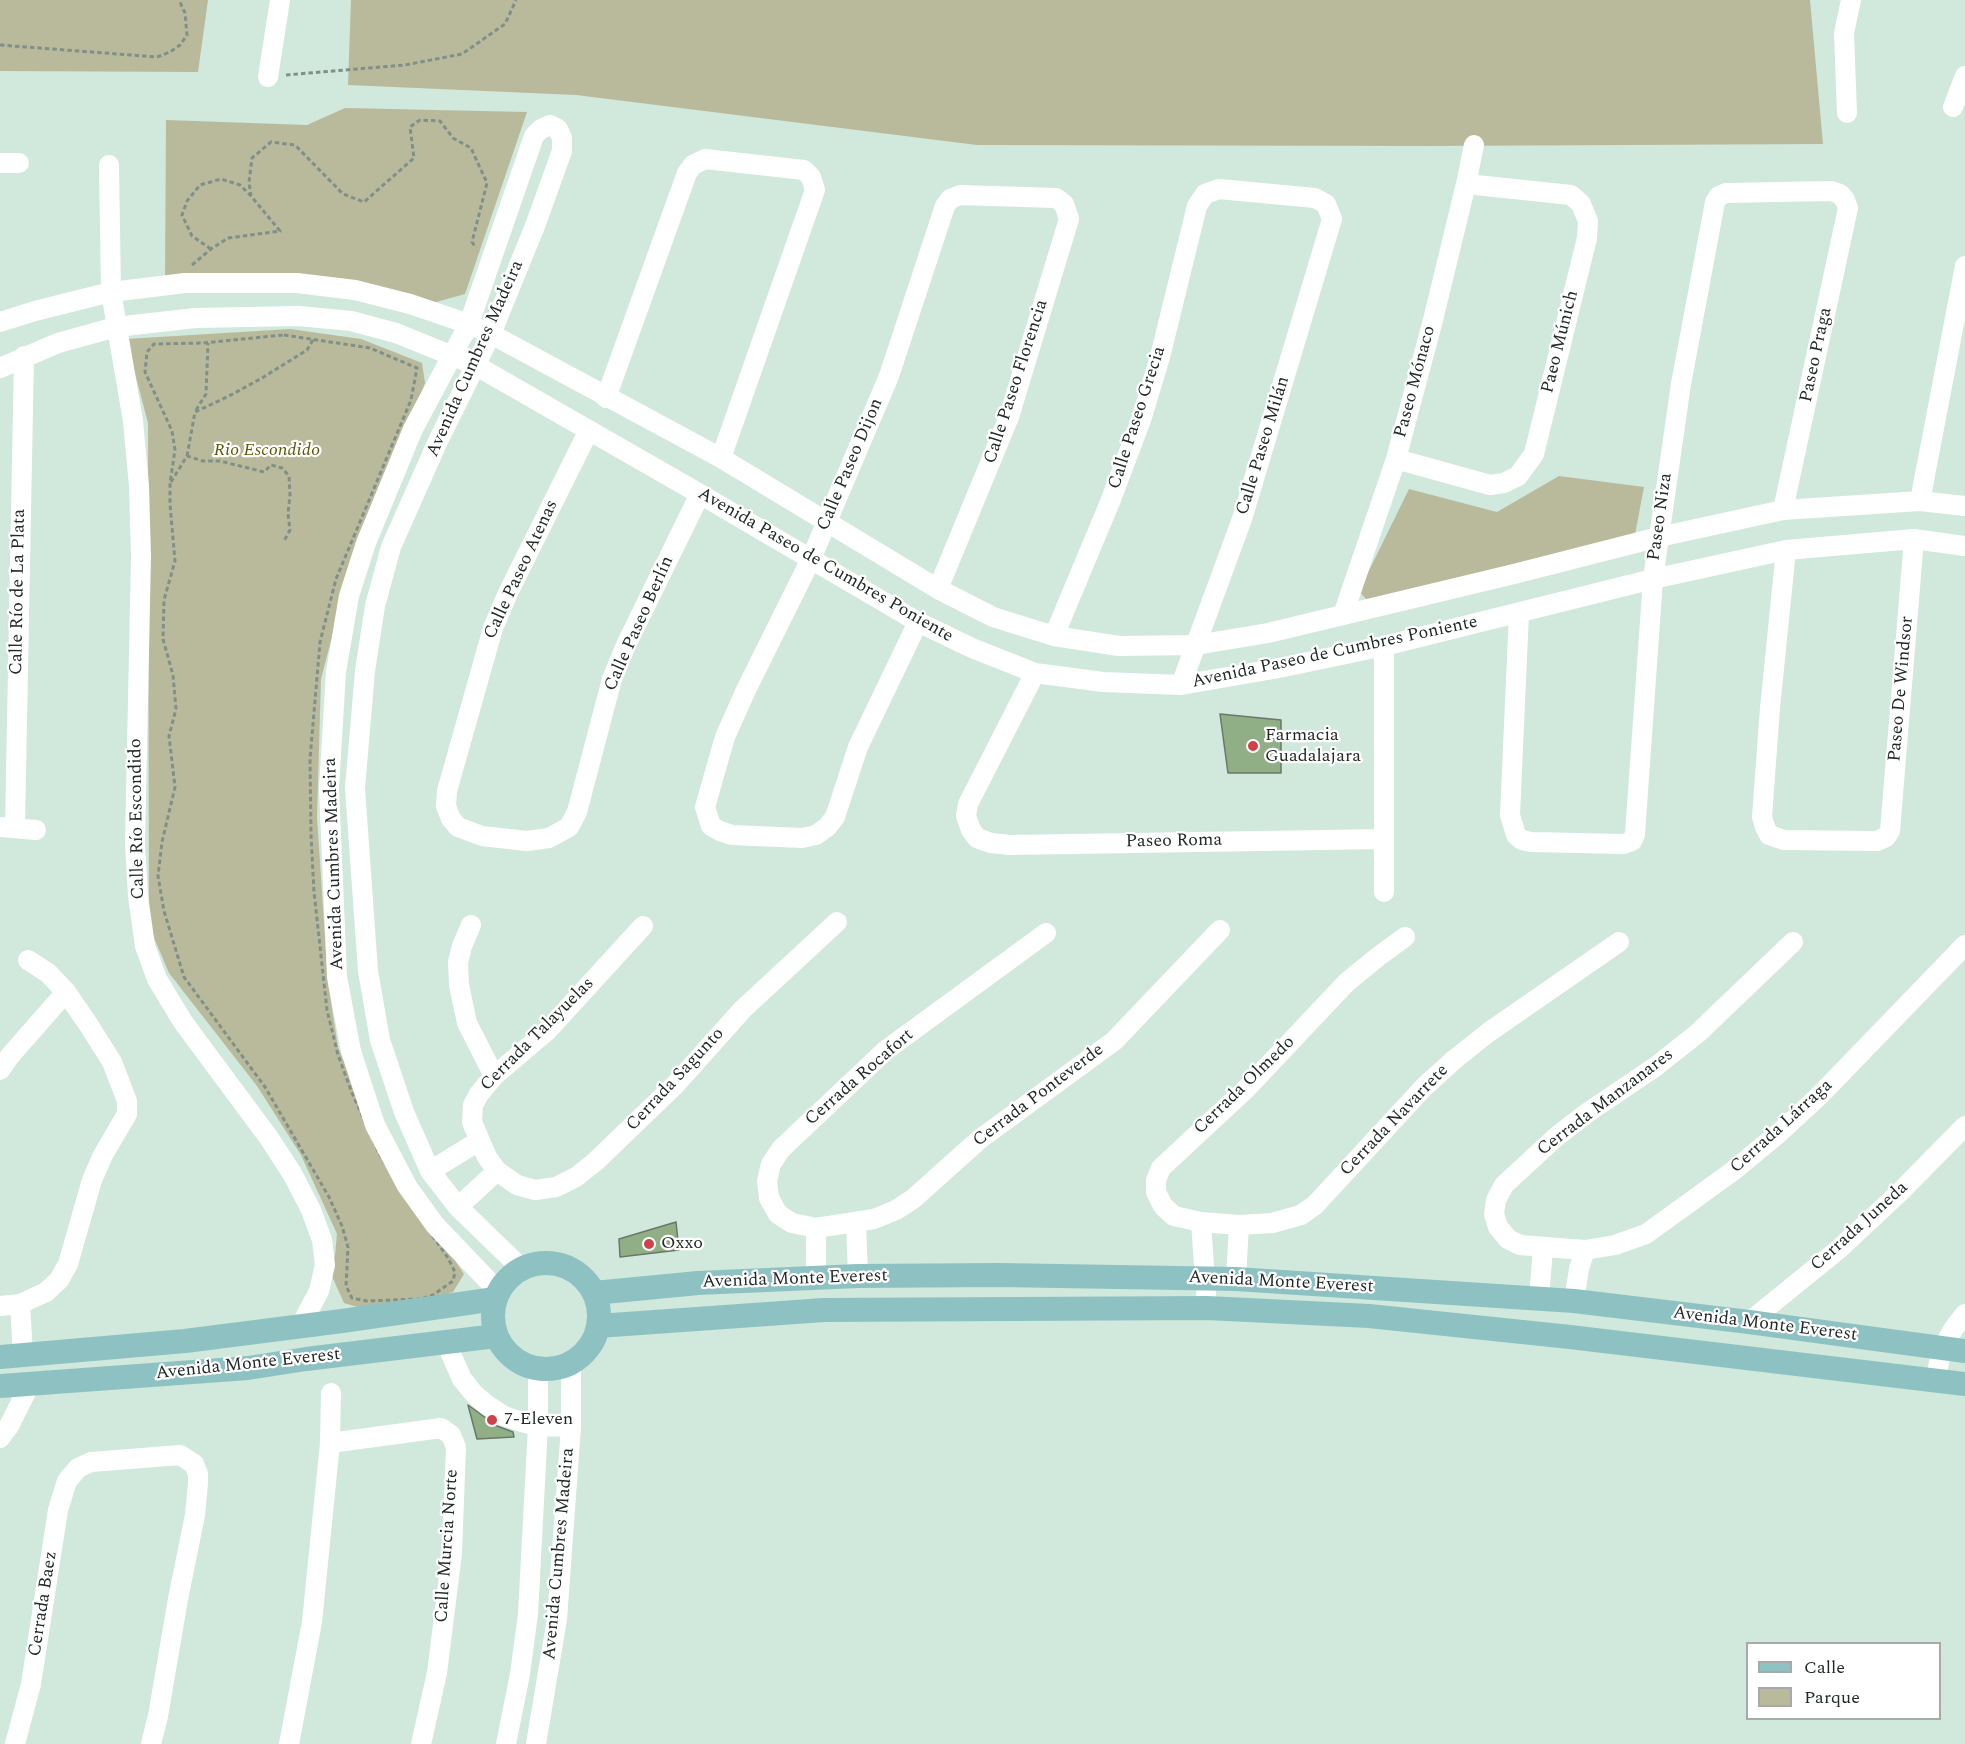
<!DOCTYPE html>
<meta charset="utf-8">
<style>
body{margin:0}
#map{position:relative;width:1965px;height:1744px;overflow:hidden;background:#d1e8dd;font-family:Spectral,serif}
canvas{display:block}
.legend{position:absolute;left:1746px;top:1642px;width:195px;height:78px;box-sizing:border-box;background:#fff;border:2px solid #a6aaa8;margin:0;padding:8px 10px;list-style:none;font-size:18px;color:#212a26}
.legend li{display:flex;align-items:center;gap:12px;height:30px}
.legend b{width:30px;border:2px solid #a6aaa8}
</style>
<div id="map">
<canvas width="1965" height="1744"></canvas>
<ul class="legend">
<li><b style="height:8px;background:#8ec2c2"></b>Calle</li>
<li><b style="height:16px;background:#b9ba9b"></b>Parque</li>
</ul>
</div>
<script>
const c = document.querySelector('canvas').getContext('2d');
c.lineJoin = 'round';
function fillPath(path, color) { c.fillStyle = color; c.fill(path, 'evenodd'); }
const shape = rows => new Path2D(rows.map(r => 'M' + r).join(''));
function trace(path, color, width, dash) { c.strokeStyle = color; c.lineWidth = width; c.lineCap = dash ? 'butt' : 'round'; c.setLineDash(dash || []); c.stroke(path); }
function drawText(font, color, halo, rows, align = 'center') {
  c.font = font + ' Spectral,serif'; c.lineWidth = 4.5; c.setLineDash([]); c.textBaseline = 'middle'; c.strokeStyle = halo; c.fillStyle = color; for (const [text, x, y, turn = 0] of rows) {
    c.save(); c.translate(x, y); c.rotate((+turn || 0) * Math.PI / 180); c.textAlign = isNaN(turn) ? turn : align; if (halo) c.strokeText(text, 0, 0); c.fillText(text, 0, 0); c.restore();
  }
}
fillPath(shape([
 [0,0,208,0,198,72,0,71],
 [351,0,1810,0,1823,144,1431,146,977,145,576,95,348,85],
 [345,108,527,112,465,294,418,307,299,281,165,283,166,120,307,125],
 [290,329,361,339,422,363,425,383,339,610,321,679,317,817,328,983,338,1047,363,1108,393,1167,464,1274,453,1292,418,1305,371,1311,344,1303,330,1272,335,1255,337,1234,301,1155,257,1086,169,973,149,926,148,423,126,339],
 [1559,476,1644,487,1634,540,1373,607,1359,591,1409,489,1497,512]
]), '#b9ba9b');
const building = shape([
 [1220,714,1281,720,1281,773,1228,773,1220,714],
 [676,1222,679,1250,620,1257,619,1239,676,1222],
 [468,1405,497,1426,513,1432,514,1437,477,1439,468,1405]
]);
fillPath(building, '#91af86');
trace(building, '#6b7767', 1.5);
trace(shape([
 [0,45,157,57,170,52,180,45,187,35,185,13,179,0],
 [286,75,405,65,462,54,505,24,516,0],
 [211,249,192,236,182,215,187,201,200,185,221,179,240,185,251,196],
 [192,265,211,249,228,238,280,231,251,196,249,182,252,158,271,142,295,145,343,194,364,202,414,158,410,127,420,120,440,121,453,138,471,148,487,183,472,242,476,248],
 [284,335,370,348,417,368,411,400,336,579,320,642,310,759,311,835,314,892,327,1010,338,1055,352,1093,379,1153,411,1205,448,1258,455,1272,453,1281,433,1295,421,1299,367,1301,352,1298,346,1286,348,1247,342,1226,329,1197,265,1087,184,977,164,911,158,876,162,842,175,787,169,736,176,709,173,675,163,639,164,600,175,561,170,504,170,483,175,450,172,431,145,372,147,352,154,344,203,343,284,335],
 [196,410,206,394,208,343],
 [187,456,195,412,229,396,262,378,307,350,313,340],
 [171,482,187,456,203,461,220,461,264,472,271,465,282,468,289,476,290,495,288,514,290,530,284,541]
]), '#809088', 3, [4.5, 3]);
trace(shape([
 [268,77,280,0],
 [1953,107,1965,76],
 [1847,113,1844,33,1851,0],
 [0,163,19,163],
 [109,165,111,292,133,421,139,486,141,556,135,844,138,896,145,946,157,979,183,1022,269,1138,293,1175,311,1210,322,1240,325,1265,319,1291,300,1327],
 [0,322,35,311,111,292,185,283,297,283,355,290,410,304,469,324,491,334,721,458,938,589,993,617,1054,636,1119,646,1196,645,1268,633,1514,574,1659,537,1783,510,1920,501,1965,506],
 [0,368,58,343,116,327,195,318,299,316,351,321,396,333,475,365,700,494,918,622,972,648,1035,673,1103,682,1181,685,1279,668,1384,646,1653,579,1786,550,1914,539,1965,546],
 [606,398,687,173,693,165,705,159,804,170,811,177,815,190,721,458],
 [589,430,508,593,493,628,447,791,446,806,451,819,458,827,482,836,527,841,549,838,569,827,577,812,612,679,626,645,700,494],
 [1396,459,1490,485,1504,483,1518,476,1534,454,1587,238,1588,221,1581,204,1571,195,1466,184],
 [1920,501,1965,266],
 [1786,550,1770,708,1762,817,1765,827,1769,835,1784,840,1877,841,1886,837,1890,831,1914,539],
 [1519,613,1510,815,1516,835,1522,840,1531,842,1624,844,1632,841,1635,834,1653,579,1681,384,1715,202,1719,196,1726,193,1831,191,1840,194,1845,200,1848,208,1783,510],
 [1343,615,1396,459,1433,320,1466,184,1474,145],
 [918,622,858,747,835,817,827,827,816,835,802,838,732,835,720,831,711,826,705,807,725,737,746,690,811,559,889,376,945,206,950,199,960,195,1056,198,1064,204,1069,219,1009,417,938,589],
 [1054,636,1110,502,1141,420,1160,357,1197,206,1205,194,1219,189,1315,198,1326,204,1332,219,1242,519,1181,685],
 [1384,646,1384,892],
 [1035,673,968,804,966,816,971,830,977,838,991,843,1010,845,1383,839],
 [0,827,36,830],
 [15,827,24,356],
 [471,925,462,946,458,962,459,985,467,1023,494,1076],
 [643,926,547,1031,494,1076,479,1094,473,1105,472,1122,487,1157,497,1171,517,1185,535,1190,556,1187,576,1177,595,1162,675,1085,743,1009,837,922],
 [1046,933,886,1050,781,1149,771,1164,767,1181,769,1198,778,1214,792,1223,816,1228,874,1219,896,1210,913,1199,980,1139,1114,1041,1220,930],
 [1405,937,1379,956,1347,982,1246,1089,1161,1168,1156,1180,1156,1192,1163,1206,1174,1216,1201,1222,1239,1225,1272,1223,1301,1215,1315,1205,1424,1087,1455,1059,1489,1032,1619,942],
 [1793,942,1698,1033,1655,1067,1587,1113,1556,1137,1504,1185,1496,1200,1494,1214,1498,1227,1508,1239,1520,1245,1585,1250,1615,1245,1646,1234,1733,1171,1779,1133,1820,1095,1965,945],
 [0,1070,9,1057,66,992],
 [430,1171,479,1141],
 [458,1207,497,1171],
 [856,1222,858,1276],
 [1201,1222,1207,1308],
 [816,1228,816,1277],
 [1236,1279,1239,1225],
 [498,1291,435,1225,407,1186,375,1125,351,1051,337,977,329,788,336,672,349,596,366,543,413,429,469,324,534,136,541,129,550,125,558,129,562,138,562,151,535,226,491,334,438,441,391,547,375,606,365,671,355,788,368,971,380,1040,404,1112,430,1171,458,1207,521,1268],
 [1539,1298,1543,1248],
 [1574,1301,1579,1269,1585,1250],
 [20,1304,23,1355],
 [0,1306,20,1304,46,1292,59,1280,68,1264,92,1180,103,1155,127,1114,127,1101,112,1062,88,1024,66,992,48,973,28,960],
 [1749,1322,1839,1249,1899,1193,1965,1126],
 [446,1343,462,1379,475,1395,487,1405,504,1416,522,1422,538,1426,571,1427],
 [1935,1381,1942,1349,1954,1328,1965,1314],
 [0,1438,9,1426,30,1384],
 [330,1443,441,1428,451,1435,456,1447,452,1553,437,1673,421,1744],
 [15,1744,31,1684,58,1510,67,1481,78,1468,91,1462,180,1455,194,1464,198,1474,198,1483,195,1515,178,1599,158,1716,151,1744],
 [289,1744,312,1622,330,1443,331,1393],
 [506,1744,520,1674,528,1614,538,1426,538,1369],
 [536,1744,557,1619,571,1427,571,1363]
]), '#fff', 20);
trace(shape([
 '493 1316a53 53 0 1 1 106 0a53 53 0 1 1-106 0Z',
 [594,1293,698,1283,858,1276,999,1275,1236,1279,1574,1301,1749,1322,1965,1351],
 [598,1326,824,1310,1207,1308,1369,1316,1570,1337,1965,1384],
 [0,1357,185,1341,342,1321,495,1299],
 [0,1386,248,1368,306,1359,496,1336]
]), '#8ec2c2', 24);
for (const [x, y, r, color] of [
 [1253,746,6,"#d14149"],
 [649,1244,6,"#d14149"],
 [492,1420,6,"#d14149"]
]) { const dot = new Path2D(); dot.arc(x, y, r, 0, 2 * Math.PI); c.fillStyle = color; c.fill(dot); trace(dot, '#fff', 2); }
drawText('18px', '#212a26', '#fff', [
 ["Paeo Múnich",1561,342,-76],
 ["Paseo Praga",1817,355,-78],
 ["Avenida Cumbres Madeira",476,359,-66],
 ["Calle Paseo Florencia",1017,382,-72],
 ["Paseo Mónaco",1416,382,-75],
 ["Calle Paseo Grecia",1138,418,-72],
 ["Calle Paseo Milán",1264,446,-73],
 ["Calle Paseo Dijon",851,465,-67],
 ["Paseo Niza",1661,517,-82],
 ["Avenida Paseo de Cumbres Poniente",825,566,30],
 ["Calle Paseo Atenas",522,570,-65],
 ["Calle Río de La Plata",19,592,-89],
 ["Calle Paseo Berlín",640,624,-66],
 ["Avenida Paseo de Cumbres Poniente",1335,653,-12],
 ["Paseo De Windsor",1902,689,-85],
 ["Calle Río Escondido",138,819,-91],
 ["Paseo Roma",1174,842,-1],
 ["Avenida Cumbres Madeira",335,864,-92],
 ["Cerrada Talayuelas",538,1035,-45],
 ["Cerrada Rocafort",860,1078,-41],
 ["Cerrada Sagunto",676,1080,-47],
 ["Cerrada Olmedo",1245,1086,-44],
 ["Cerrada Ponteverde",1039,1096,-37],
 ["Cerrada Manzanares",1606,1103,-37],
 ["Cerrada Navarrete",1395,1121,-46],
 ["Cerrada Lárraga",1782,1127,-42],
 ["Cerrada Juneda",1860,1227,-42],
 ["Avenida Monte Everest",795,1280,-2],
 ["Avenida Monte Everest",1281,1283,3],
 ["Avenida Monte Everest",1765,1325,7],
 ["Avenida Monte Everest",248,1365,-6],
 ["Calle Murcia Norte",448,1546,-86],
 ["Avenida Cumbres Madeira",560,1554,-85],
 ["Cerrada Baez",44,1604,-81]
]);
drawText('italic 18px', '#5b5904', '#fff', [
 ["Rio Escondido",267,451]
]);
drawText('18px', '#212a26', '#fff', [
 ["Farmacia",1265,736],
 ["Guadalajara",1265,757],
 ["Oxxo",661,1244],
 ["7-Eleven",504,1420]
], 'left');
</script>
